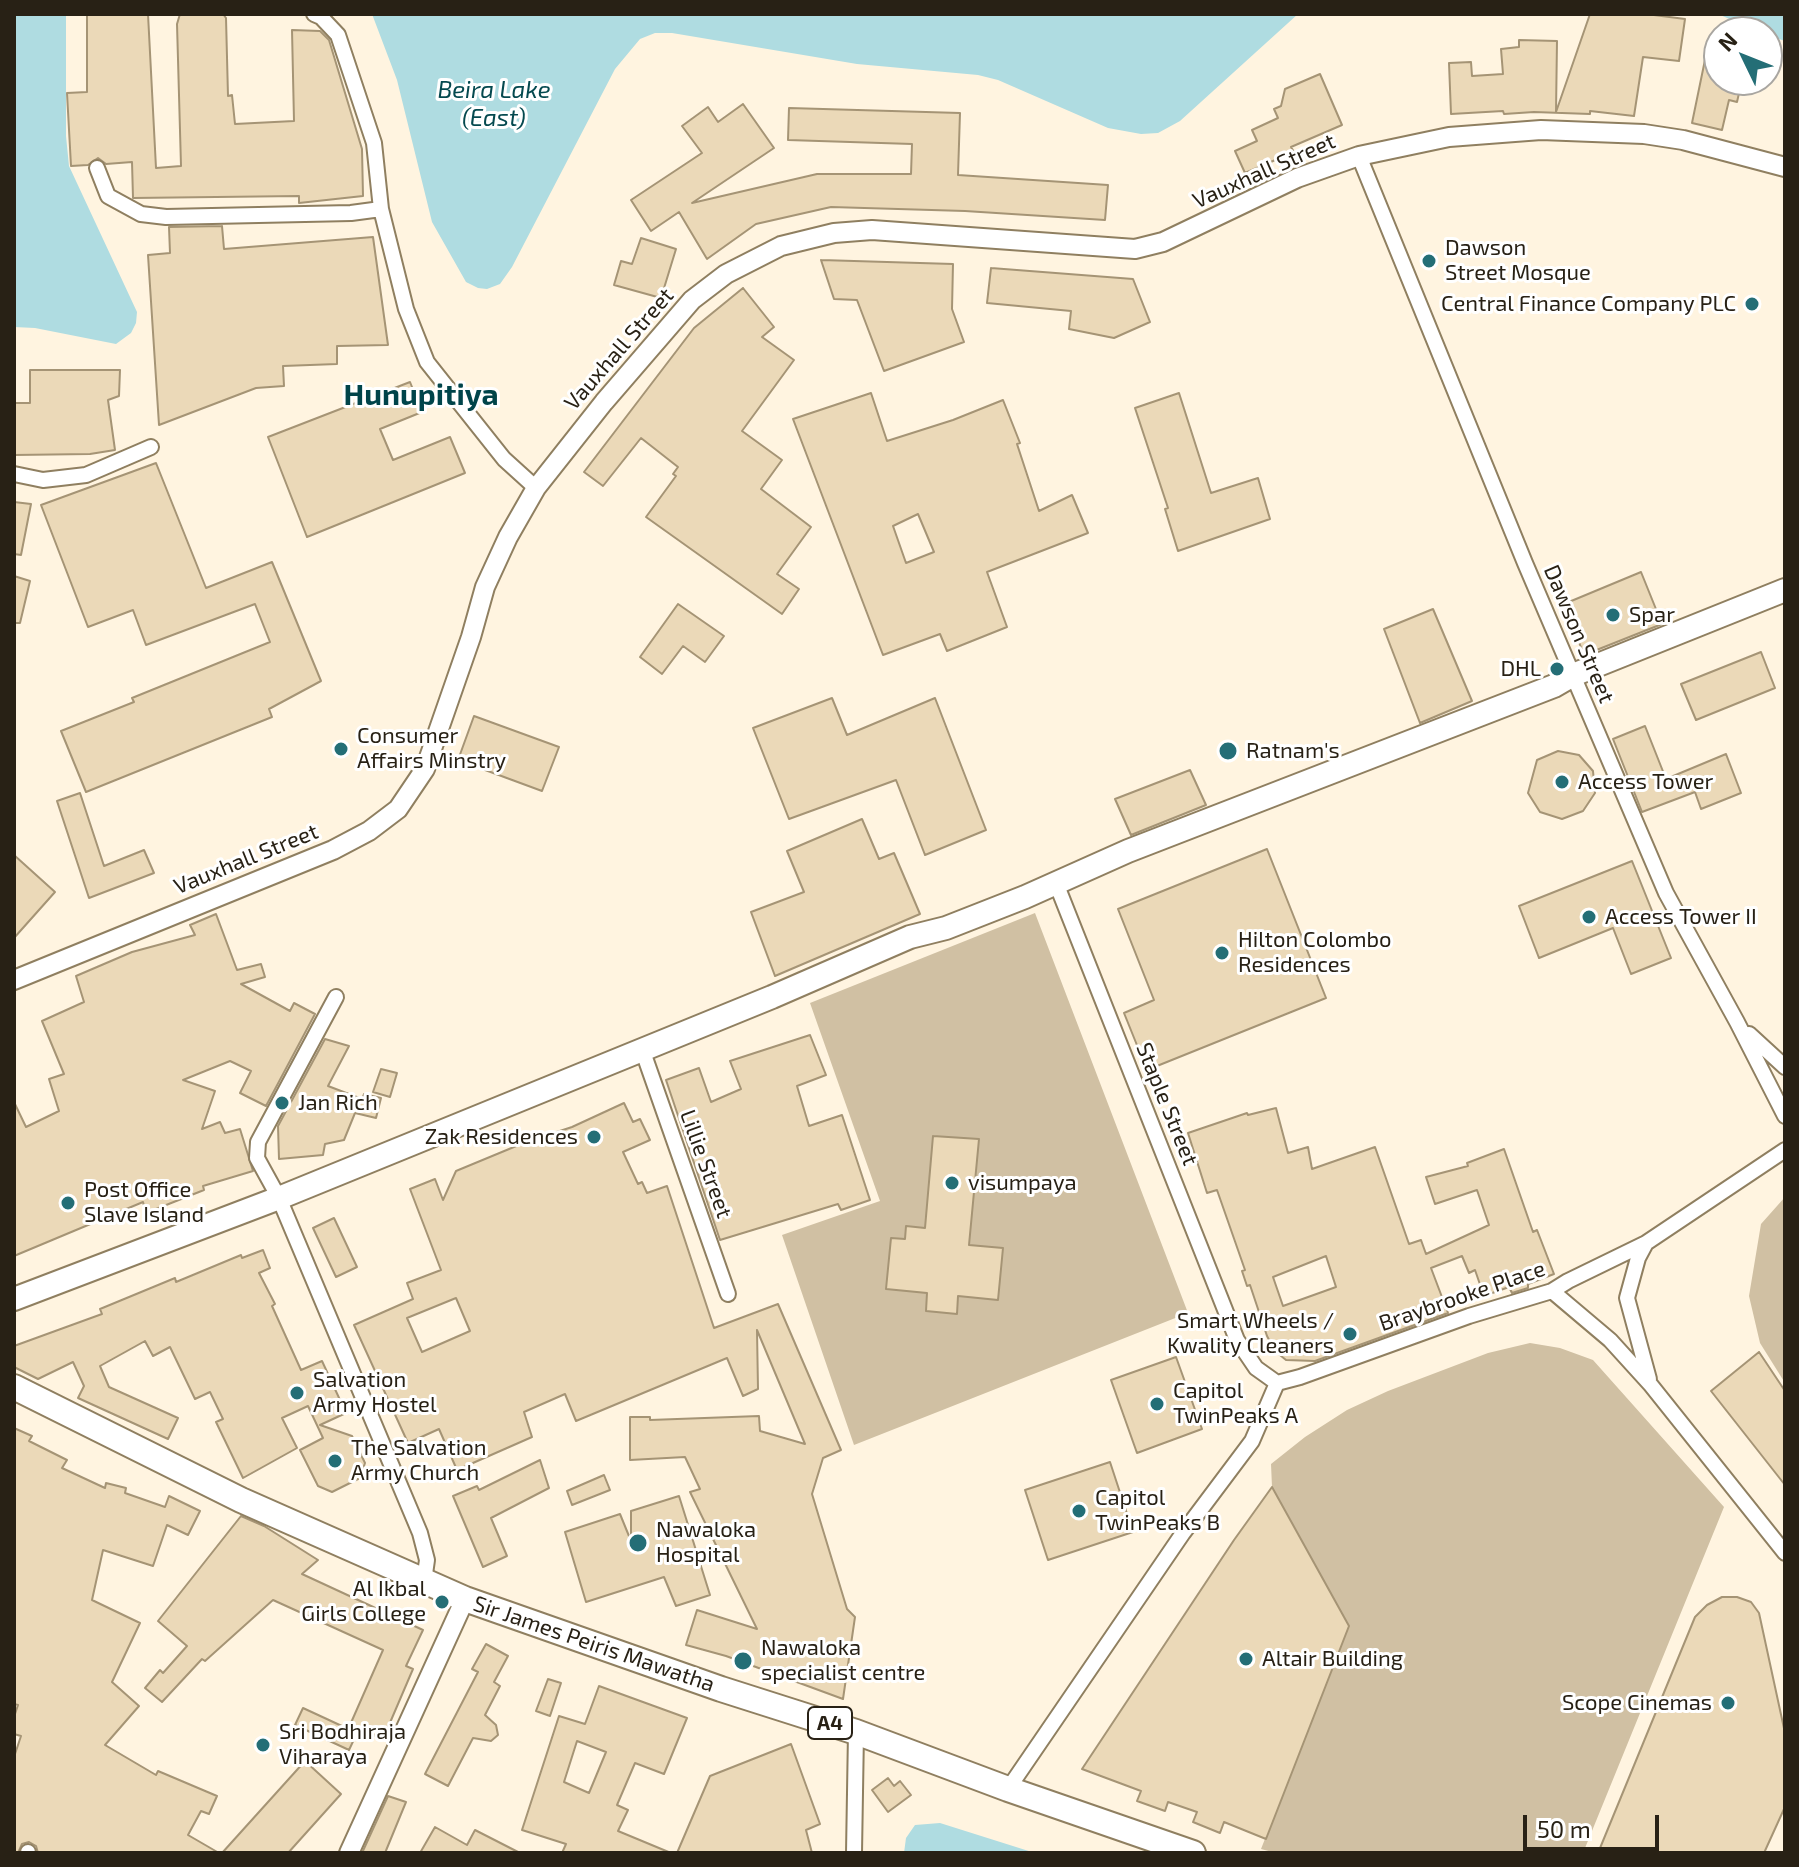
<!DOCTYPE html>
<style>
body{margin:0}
#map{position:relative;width:1799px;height:1867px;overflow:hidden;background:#fff4e0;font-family:"Exo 2",sans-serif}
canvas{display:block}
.frame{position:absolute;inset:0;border:16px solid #282115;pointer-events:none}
.north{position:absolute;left:1703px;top:16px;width:80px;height:80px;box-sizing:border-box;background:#fff;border:2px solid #a9a6a1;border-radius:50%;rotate:313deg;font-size:22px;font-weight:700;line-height:32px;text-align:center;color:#282115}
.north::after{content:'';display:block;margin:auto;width:28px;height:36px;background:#246e76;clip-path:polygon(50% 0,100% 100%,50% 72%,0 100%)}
.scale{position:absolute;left:1523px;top:1815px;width:136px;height:36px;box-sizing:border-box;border:4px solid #282115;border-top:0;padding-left:10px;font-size:24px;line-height:28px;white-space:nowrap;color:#282115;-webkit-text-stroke:6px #fff;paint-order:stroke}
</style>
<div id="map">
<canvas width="1799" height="1867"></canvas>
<div class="frame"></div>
<div class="north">N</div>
<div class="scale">50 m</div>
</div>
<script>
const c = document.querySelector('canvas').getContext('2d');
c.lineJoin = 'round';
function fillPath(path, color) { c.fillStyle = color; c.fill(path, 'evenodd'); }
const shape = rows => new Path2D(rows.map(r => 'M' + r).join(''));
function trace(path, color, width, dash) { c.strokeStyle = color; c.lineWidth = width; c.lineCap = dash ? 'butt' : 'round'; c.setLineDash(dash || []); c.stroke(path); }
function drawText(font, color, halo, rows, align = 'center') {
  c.font = font + ' "Exo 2",sans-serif'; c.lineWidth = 6; c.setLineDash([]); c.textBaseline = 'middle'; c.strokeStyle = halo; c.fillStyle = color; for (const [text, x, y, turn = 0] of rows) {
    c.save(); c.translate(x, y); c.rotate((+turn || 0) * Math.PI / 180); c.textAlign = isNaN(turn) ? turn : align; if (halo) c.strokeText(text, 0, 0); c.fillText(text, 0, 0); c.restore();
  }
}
fillPath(shape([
 [1035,913,1188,1313,854,1445,782,1235,880,1201,810,1003],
 [1785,1197,1785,1383,1760,1343,1749,1296,1761,1224],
 [1530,1343,1560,1348,1593,1360,1724,1507,1583,1853,1276,1853,1261,1849,1349,1626,1272,1487,1271,1464,1305,1437,1347,1410,1388,1391,1488,1353]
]), '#d0c0a3');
fillPath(shape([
 [14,14,66,14,66,136,69,166,137,312,136,323,131,333,116,344,35,328,14,327],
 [372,14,1298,14,1180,121,1158,133,1141,134,1108,128,998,80,978,75,857,64,672,33,655,33,640,39,615,69,512,267,500,284,487,289,478,288,466,282,432,222,397,80],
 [1718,14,1785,14,1785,41,1767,35,1767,32,1759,32],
 [940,1823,1035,1853,904,1853,906,1838,915,1825]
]), '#afdce1');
const building = shape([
 [87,14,148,14,156,168,181,166,177,24,180,14,223,14,226,18,228,96,232,95,235,124,294,121,292,30,320,31,329,40,362,149,363,196,299,203,299,196,133,198,132,162,106,164,98,158,88,165,71,166,67,93,87,92,87,14],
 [1590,14,1646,14,1685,19,1679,61,1643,57,1634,116,1590,111,1590,114,1534,112,1504,114,1503,111,1451,114,1449,63,1471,62,1472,76,1503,74,1501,49,1519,47,1519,40,1557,41,1556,112,1590,14],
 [1706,55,1719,58,1719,80,1742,80,1737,102,1729,100,1722,130,1692,123,1706,55],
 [1320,74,1342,125,1291,147,1294,152,1245,173,1235,151,1257,141,1252,130,1278,118,1274,109,1281,106,1285,89,1320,74],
 [743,104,774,148,692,203,817,174,911,174,912,144,788,140,789,108,960,113,958,175,1108,185,1105,220,965,211,831,207,756,224,707,259,679,212,651,231,631,200,702,153,682,126,708,107,718,122,743,104],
 [222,226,224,249,373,237,388,345,337,346,337,364,283,366,284,386,256,388,159,425,148,255,170,253,169,227,222,226],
 [641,238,676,249,661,298,614,285,621,261,632,264,641,238],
 [821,260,953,264,952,309,964,342,884,371,857,300,834,299,821,260],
 [991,268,1133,279,1150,322,1114,338,1069,329,1071,311,987,303,991,268],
 [743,288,774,327,762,337,794,360,742,431,782,460,761,489,811,527,777,574,799,589,782,614,646,517,676,476,673,474,678,467,641,438,603,486,584,472,694,328,743,288],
 [30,370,120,370,119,396,108,400,115,450,90,454,14,455,14,403,30,403,30,370],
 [410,382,422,412,380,429,393,460,450,437,465,473,307,537,268,437,410,382],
 [871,393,887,441,953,420,1003,400,1020,443,1017,444,1039,511,1072,495,1088,533,987,572,1007,627,947,651,940,634,883,655,793,419,871,393],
 [918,514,934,552,906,563,893,526,918,514],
 [1179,393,1211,493,1258,478,1270,519,1178,551,1165,509,1168,508,1135,408,1179,393],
 [156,463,206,588,272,562,321,681,269,709,272,717,86,792,61,731,134,702,132,698,270,642,255,604,146,645,133,610,88,627,41,505,156,463],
 [14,502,31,504,21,555,14,554,14,502],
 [1641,572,1662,624,1584,655,1564,604,1641,572],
 [14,576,30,581,20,623,14,623,14,576],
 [678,604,724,636,705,662,683,646,662,674,640,657,678,604],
 [1433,609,1472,701,1420,723,1384,629,1433,609],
 [1761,652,1775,688,1696,720,1681,684,1761,652],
 [832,698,847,735,935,698,986,830,925,855,896,780,789,819,753,728,832,698],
 [474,716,559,747,542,791,458,760,474,716],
 [1645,726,1666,779,1726,754,1741,793,1701,809,1695,792,1642,812,1613,739,1645,726],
 [1558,751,1579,755,1593,771,1595,793,1583,811,1562,819,1540,812,1528,793,1537,760,1558,751],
 [1190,770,1206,805,1131,835,1115,799,1190,770],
 [80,793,104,866,144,850,154,873,89,898,57,801,80,793],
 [862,819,879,859,894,853,920,914,775,976,751,912,804,892,787,851,862,819],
 [1267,849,1326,998,1147,1070,1124,1013,1154,1000,1118,909,1267,849],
 [14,855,55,892,14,938,14,855],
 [1632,861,1671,958,1631,974,1613,928,1539,958,1519,906,1632,861],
 [216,914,237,970,261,964,265,977,241,984,290,1011,294,1003,315,1014,266,1106,240,1093,251,1071,230,1061,183,1080,215,1091,202,1129,220,1122,225,1133,240,1129,253,1171,203,1186,204,1190,146,1213,143,1202,14,1256,14,1102,26,1127,59,1111,49,1079,64,1074,42,1021,84,1002,76,976,132,952,195,935,190,925,216,914],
 [810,1035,826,1075,797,1086,809,1126,842,1115,870,1200,841,1210,838,1204,720,1240,666,1080,699,1068,711,1102,741,1089,730,1061,810,1035],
 [325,1039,349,1046,328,1086,362,1099,364,1094,381,1098,376,1118,355,1113,344,1140,325,1144,323,1155,279,1159,278,1126,325,1039],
 [381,1069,397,1073,390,1097,373,1092,381,1069],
 [624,1103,633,1122,640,1119,650,1140,623,1152,638,1184,642,1182,647,1193,667,1186,714,1328,778,1304,841,1450,823,1458,812,1494,847,1609,855,1617,843,1699,726,1656,686,1645,697,1610,757,1629,690,1492,700,1489,685,1457,630,1460,630,1417,650,1417,650,1420,759,1416,760,1431,805,1444,757,1330,758,1389,743,1396,727,1358,576,1421,565,1394,524,1412,532,1437,457,1470,439,1429,408,1443,354,1325,413,1299,407,1283,441,1270,410,1189,435,1179,443,1200,456,1171,526,1142,572,1127,624,1103],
 [456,1298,470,1331,422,1352,407,1318,456,1298],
 [1276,1108,1288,1153,1308,1147,1312,1169,1375,1147,1409,1244,1421,1240,1426,1254,1489,1225,1477,1190,1435,1204,1426,1177,1468,1166,1467,1163,1504,1149,1533,1232,1537,1230,1554,1274,1528,1284,1528,1288,1512,1293,1509,1287,1484,1296,1475,1270,1469,1273,1462,1256,1431,1268,1448,1313,1315,1361,1286,1360,1275,1351,1267,1336,1250,1285,1247,1286,1242,1271,1245,1270,1217,1190,1207,1193,1188,1133,1247,1113,1248,1115,1276,1108],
 [1326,1256,1336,1287,1283,1306,1273,1277,1326,1256],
 [933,1136,979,1139,969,1245,1003,1248,998,1300,958,1296,957,1314,926,1311,927,1293,886,1289,891,1238,905,1239,906,1226,925,1228,933,1136],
 [334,1218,357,1267,336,1277,313,1228,334,1218],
 [263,1250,270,1268,259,1273,275,1304,272,1306,301,1370,322,1361,346,1413,320,1425,352,1436,365,1463,360,1478,332,1492,318,1486,300,1450,323,1438,308,1406,282,1418,297,1448,243,1478,216,1422,223,1419,210,1392,195,1399,170,1347,153,1356,145,1341,100,1366,109,1387,178,1418,168,1439,78,1398,84,1386,73,1362,38,1379,14,1367,14,1346,102,1314,100,1309,175,1278,176,1282,241,1255,242,1258,263,1250],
 [1759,1352,1785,1391,1785,1485,1711,1391,1759,1352],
 [1176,1357,1202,1429,1137,1453,1111,1380,1176,1357],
 [14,1428,32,1436,29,1441,67,1460,62,1468,105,1488,106,1483,126,1488,125,1493,165,1507,169,1496,200,1511,188,1535,167,1525,153,1566,103,1550,92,1600,140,1623,112,1682,139,1706,105,1745,156,1775,158,1771,217,1796,209,1814,201,1811,188,1835,219,1853,38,1853,36,1846,29,1842,22,1844,18,1853,14,1853,14,1757,21,1736,14,1734,14,1717,18,1705,14,1704,14,1428],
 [540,1460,549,1488,491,1518,507,1556,483,1567,453,1496,477,1486,479,1490,540,1460],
 [1110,1462,1133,1532,1048,1560,1025,1490,1110,1462],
 [604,1475,610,1490,572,1505,567,1491,604,1475],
 [1272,1487,1349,1626,1266,1839,1224,1822,1220,1833,1193,1822,1197,1812,1168,1802,1165,1811,1137,1801,1141,1791,1082,1769,1234,1540,1272,1487],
 [679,1496,710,1595,676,1606,664,1577,586,1602,565,1532,620,1514,631,1541,631,1511,679,1496],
 [241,1516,264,1526,318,1560,302,1574,423,1630,406,1666,413,1669,383,1739,350,1725,383,1650,273,1600,205,1661,202,1659,162,1702,145,1688,160,1670,163,1673,187,1646,158,1621,241,1516],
 [1722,1597,1737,1597,1751,1602,1759,1613,1785,1733,1784,1809,1764,1853,1598,1853,1695,1617,1707,1605,1722,1597],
 [486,1644,508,1656,494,1682,500,1686,485,1715,496,1725,498,1735,491,1741,473,1738,448,1786,425,1774,478,1672,472,1669,486,1644],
 [548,1679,561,1683,550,1716,536,1711,548,1679],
 [599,1686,687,1718,664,1774,635,1763,617,1805,628,1810,618,1831,671,1853,562,1853,566,1844,522,1830,559,1716,585,1724,599,1686],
 [577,1741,606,1752,589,1793,564,1782,577,1741],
 [303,1708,357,1733,349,1750,295,1725,303,1708],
 [791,1744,820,1824,806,1830,812,1853,677,1853,710,1776,791,1744],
 [305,1761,341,1794,288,1853,222,1853,305,1761],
 [888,1778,894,1786,900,1781,911,1795,888,1812,872,1790,888,1778],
 [388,1796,406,1802,385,1853,362,1853,388,1796],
 [435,1827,467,1845,475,1830,520,1853,420,1853,435,1827]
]);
fillPath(building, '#ebd9b8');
trace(building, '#a59475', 2);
const minor = shape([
 [314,14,321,17,338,35,374,143,381,209,406,309,427,362,504,459,536,488],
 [1359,156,1525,563,1666,893,1737,1022,1785,1116],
 [97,168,108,196,141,214,166,217,351,213,381,209],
 [14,474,43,480,86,475,151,447],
 [1056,883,1237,1340,1256,1368,1277,1383,1300,1377,1469,1316,1552,1291,1568,1281,1646,1243,1785,1150],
 [336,997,258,1142,257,1158,279,1198,420,1533,427,1560,424,1581],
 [1749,1034,1785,1067],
 [642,1049,728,1294],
 [1646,1243,1638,1258,1627,1298,1649,1379],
 [1552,1291,1610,1340,1650,1384,1785,1553],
 [1008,1789,1183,1533,1252,1441,1277,1383],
 [28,1853,28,1852],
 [854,1853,856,1732]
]);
const tertiary = shape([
 [14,980,333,850,369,831,398,809,425,769,471,637,485,587,508,537,536,488,604,402,692,300,726,274,781,246,834,233,872,230,1135,249,1163,242,1297,178,1359,156,1449,137,1541,130,1644,134,1683,140,1785,167],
 [349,1853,465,1599]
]);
const primary = shape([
 [14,1299,279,1198,772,997,910,937,946,928,1025,897,1128,851,1554,686,1573,675,1785,590]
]);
const trunk = shape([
 [14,1387,241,1500,465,1599,721,1689,856,1732,1008,1789,1193,1853]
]);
trace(minor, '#8f7f60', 18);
trace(tertiary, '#8f7f60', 22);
trace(primary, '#8f7f60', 26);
trace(trunk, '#8f7f60', 28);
trace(minor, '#fff', 14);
trace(tertiary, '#fff', 18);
trace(primary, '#fff', 22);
trace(trunk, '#fff', 24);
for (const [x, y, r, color] of [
 [1429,261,8,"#246e76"],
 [1752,304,8,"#246e76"],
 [1613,615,8,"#246e76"],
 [1557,669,8,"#246e76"],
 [341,749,8,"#246e76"],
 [1228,751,10,"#246e76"],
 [1562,782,8,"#246e76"],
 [1589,917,8,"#246e76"],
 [1222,953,8,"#246e76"],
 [282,1103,8,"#246e76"],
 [594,1137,8,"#246e76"],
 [952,1183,8,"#246e76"],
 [68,1203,8,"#246e76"],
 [1350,1334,8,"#246e76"],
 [297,1393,8,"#246e76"],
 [1157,1404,8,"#246e76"],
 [335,1461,8,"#246e76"],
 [1079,1511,8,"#246e76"],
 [638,1543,10,"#246e76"],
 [442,1602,8,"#246e76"],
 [1246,1659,8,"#246e76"],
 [743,1661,10,"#246e76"],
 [1728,1703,8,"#246e76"],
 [263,1745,8,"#246e76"]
]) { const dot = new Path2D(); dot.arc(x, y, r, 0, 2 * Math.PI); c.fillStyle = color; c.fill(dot); trace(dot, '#fff', 3); }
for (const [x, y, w] of [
 [830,1723,44]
]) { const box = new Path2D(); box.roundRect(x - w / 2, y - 16, w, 32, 6); c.fillStyle = '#fff'; c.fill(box); trace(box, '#282115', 2); }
drawText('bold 20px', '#282115', null, [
 ["A4",830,1723]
]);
drawText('22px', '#282115', '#fff', [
 ["Vauxhall Street",1264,171,-24],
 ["Vauxhall Street",619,349,-49],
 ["Dawson Street",1579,634,67],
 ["Vauxhall Street",246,859,-22],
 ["Staple Street",1167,1104,68],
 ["Lillie Street",706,1164,70],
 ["Braybrooke Place",1462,1296,-19],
 ["Sir James Peiris Mawatha",594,1644,19]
]);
drawText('22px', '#282115', '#fff', [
 ["Dawson",1445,248],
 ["Street Mosque",1445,273],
 ["Central Finance Company PLC",1736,304,"right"],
 ["Spar",1629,615],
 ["DHL",1541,669,"right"],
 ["Consumer",357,736],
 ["Affairs Minstry",357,761],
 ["Ratnam's",1246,751],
 ["Access Tower",1578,782],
 ["Access Tower II",1605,917],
 ["Hilton Colombo",1238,940],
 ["Residences",1238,965],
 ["Jan Rich",298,1103],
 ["Zak Residences",578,1137,"right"],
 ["visumpaya",968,1183],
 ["Post Office",84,1190],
 ["Slave Island",84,1215],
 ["Smart Wheels /",1334,1321,"right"],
 ["Kwality Cleaners",1334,1346,"right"],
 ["Salvation",313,1380],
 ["Army Hostel",313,1405],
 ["Capitol",1173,1391],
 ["TwinPeaks A",1173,1416],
 ["The Salvation",351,1448],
 ["Army Church",351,1473],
 ["Capitol",1095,1498],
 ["TwinPeaks B",1095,1523],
 ["Nawaloka",656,1530],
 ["Hospital",656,1555],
 ["Al Ikbal",426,1589,"right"],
 ["Girls College",426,1614,"right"],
 ["Nawaloka",761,1648],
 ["specialist centre",761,1673],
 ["Altair Building",1262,1659],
 ["Scope Cinemas",1712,1703,"right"],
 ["Sri Bodhiraja",279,1732],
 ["Viharaya",279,1757]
], 'left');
drawText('italic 24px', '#04494f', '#fff', [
 ["Beira Lake",494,90],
 ["(East)",494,118]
]);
drawText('bold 30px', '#00444a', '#fff', [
 ["Hunupitiya",421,395]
]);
</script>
